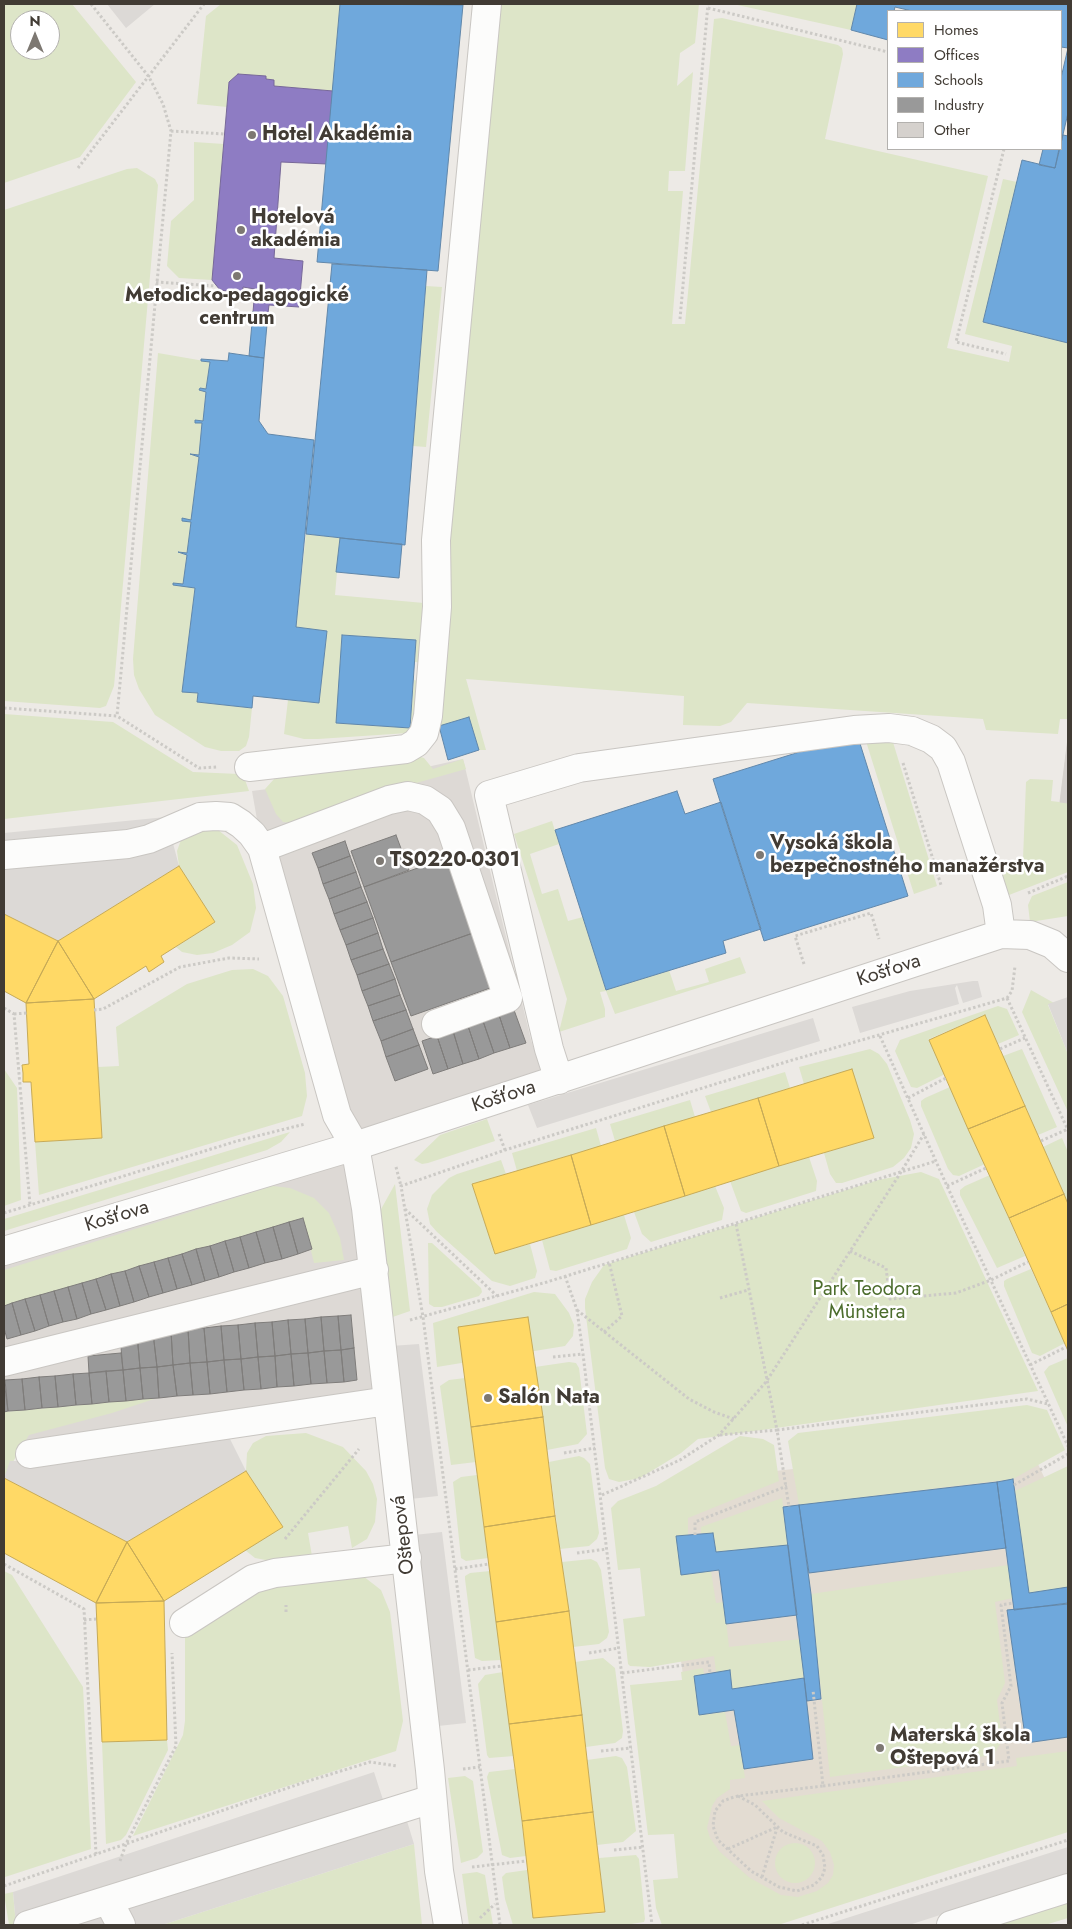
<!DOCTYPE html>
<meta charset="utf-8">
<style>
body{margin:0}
#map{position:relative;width:1072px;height:1929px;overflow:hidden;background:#edeae6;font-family:Jost,sans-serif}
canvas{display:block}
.frame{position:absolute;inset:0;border:5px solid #413b34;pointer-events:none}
.legend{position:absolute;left:887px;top:10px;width:175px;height:140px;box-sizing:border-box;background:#fff;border:1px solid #b3b1ae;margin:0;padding:6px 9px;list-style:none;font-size:15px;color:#413b34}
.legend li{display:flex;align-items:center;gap:10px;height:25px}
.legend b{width:25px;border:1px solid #b3b1ae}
.north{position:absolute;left:10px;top:10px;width:50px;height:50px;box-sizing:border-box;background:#fff;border:1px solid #b3b1ae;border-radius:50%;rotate:0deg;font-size:14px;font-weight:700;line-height:20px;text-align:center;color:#413b34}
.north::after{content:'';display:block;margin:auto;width:18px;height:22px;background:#7d7872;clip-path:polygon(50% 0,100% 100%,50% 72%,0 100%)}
</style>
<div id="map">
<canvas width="1072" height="1929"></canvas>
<div class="frame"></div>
<ul class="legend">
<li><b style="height:14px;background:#ffd966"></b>Homes</li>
<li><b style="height:14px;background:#8e7cc3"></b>Offices</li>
<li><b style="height:14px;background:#6fa8dc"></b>Schools</li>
<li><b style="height:14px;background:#999"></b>Industry</li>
<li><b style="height:14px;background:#d5d1cd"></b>Other</li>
</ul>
<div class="north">N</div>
</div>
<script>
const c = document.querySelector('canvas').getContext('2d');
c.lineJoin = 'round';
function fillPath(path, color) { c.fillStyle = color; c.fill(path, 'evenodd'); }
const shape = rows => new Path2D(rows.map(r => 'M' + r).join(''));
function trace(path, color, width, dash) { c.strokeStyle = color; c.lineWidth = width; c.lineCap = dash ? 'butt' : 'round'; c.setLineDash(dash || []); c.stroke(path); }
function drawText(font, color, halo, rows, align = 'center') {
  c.font = font + ' Jost,sans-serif'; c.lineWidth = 5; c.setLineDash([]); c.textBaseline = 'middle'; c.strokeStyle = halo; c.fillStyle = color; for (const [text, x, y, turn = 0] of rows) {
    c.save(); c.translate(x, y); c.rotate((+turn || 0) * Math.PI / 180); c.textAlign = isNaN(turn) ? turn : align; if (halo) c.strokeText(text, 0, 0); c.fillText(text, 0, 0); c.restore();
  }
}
fillPath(shape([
 [463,759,531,1040,546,1083,355,1146,388,1401,4,1454,4,1251,354,1146,262,848,252,791,409,771]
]), '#ddd9d5');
fillPath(shape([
 [1038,1464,1068,1529,1068,1819,718,1925,662,1525,741,1475,793,1469]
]), '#e3dcd2');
fillPath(shape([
 [4,4,72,4,136,82,80,157,4,183],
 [20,20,50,20,50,50,20,50],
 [221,4,340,4,333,91,274,86,274,81,266,79,266,76,238,74,229,82,227,107,197,104,206,16],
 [497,4,699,4,695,43,680,53,677,86,693,72,685,171,669,171,668,191,683,191,672,324,685,324,714,19,722,18,838,45,842,48,843,54,825,139,988,176,947,348,1009,362,1012,346,965,334,1003,179,1017,182,983,322,1068,343,1068,719,1060,719,1058,734,986,730,983,719,747,703,731,722,720,726,683,725,684,696,466,679,486,750,479,750,469,718,439,726,447,537],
 [733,4,857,4,851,30],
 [194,142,224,144,212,280,179,278,167,266,171,221,194,200],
 [137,168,155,179,158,185,114,686,106,706,100,708,4,701,4,210,127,169],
 [426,286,442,287,426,447,413,446],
 [158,353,210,362,206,389,200,388,199,390,206,392,203,421,196,420,195,423,202,423,199,455,190,454,199,457,191,520,182,520,191,522,187,553,178,552,187,555,183,584,173,583,195,588,182,692,198,693,197,702,252,708,249,737,246,746,239,751,221,751,205,747,155,715,139,689,134,675,133,659],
 [306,534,340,538,335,595,424,603,424,663,415,662,416,640,342,635,337,723,410,728,414,680,423,682,418,725,408,733,318,739,304,739,284,734,288,700,319,703,327,631,296,627],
 [4,714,113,722,193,772,239,774,244,777,249,791,4,819],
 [864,735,892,739,937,886,914,894],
 [415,755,424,758,433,769,463,759,466,769,395,789,298,824,283,822,276,814,265,789,275,778],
 [1030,779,1053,780,1051,801,1068,803,1068,872,1009,895,997,867,1023,859,1026,782],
 [552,821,559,844,530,854,542,894,558,889,568,921,583,917,606,990,669,970,676,991,709,982,705,969,740,957,746,973,615,1014,606,991,600,992,605,1009,605,1017,559,1032,567,999,514,834],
 [205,828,218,830,237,845,253,884,256,908,250,932,232,945,213,953,197,955,182,952,176,947,215,922,179,866,177,851,181,840],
 [1068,882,1068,916,1030,922,1028,905,1032,896],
 [253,969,268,976,283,996,305,1073,307,1096,302,1116,39,1195,35,1142,102,1138,98,1067,119,1066,116,1027,187,984,232,970],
 [1031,990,1054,1003,1048,1005,1068,1054,1068,1112,1022,1012],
 [998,1006,1007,1009,1019,1035,998,1044,985,1015,929,1039,945,1074,917,1088,911,1087,895,1051,900,1040],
 [870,1049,879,1054,887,1064,910,1120,914,1134,911,1148,904,1158,893,1167,842,1183,836,1183,830,1174,824,1153,873,1138,804,1084,799,1067],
 [1022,1049,1057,1127,1038,1135,1003,1056],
 [4,1069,17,1088,21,1200,4,1206],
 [785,1072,790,1088,711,1112,705,1096],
 [950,1087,985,1164,959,1176,953,1175,948,1169,921,1106,921,1101,925,1098],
 [690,1100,695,1117,615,1141,610,1124],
 [487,1119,495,1141,428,1163,422,1164,414,1160,440,1135],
 [596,1128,601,1146,517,1171,512,1153],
 [290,1132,281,1142,267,1150,4,1231,4,1219],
 [1062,1138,1068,1152,1068,1204,1043,1147],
 [809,1157,817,1181,816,1191,746,1213,741,1211,730,1181],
 [501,1160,506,1174,472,1184,495,1253,530,1244,537,1271,535,1278,510,1286,492,1281,437,1232,430,1224,427,1209,432,1195,449,1178,457,1174],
 [921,1172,939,1179,1038,1391,698,1439,681,1453,640,1478,619,1482,609,1479,605,1468,585,1308,585,1299,592,1282,604,1265,878,1180],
 [990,1175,1025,1256,997,1268,960,1195,960,1190,965,1186],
 [395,1184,410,1311,384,1320,380,1211],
 [273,1186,290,1188,314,1198,329,1213,340,1238,344,1260,314,1263,303,1218,4,1306,4,1270],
 [715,1186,724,1208,722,1220,651,1242,642,1234,634,1212],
 [624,1215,631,1238,627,1249,556,1271,550,1270,542,1240],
 [428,1243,432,1243,481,1288,482,1292,479,1296,442,1307,434,1307,429,1304],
 [1031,1269,1065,1343,1040,1356,1032,1353,1004,1286,1004,1281,1007,1279],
 [534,1292,555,1294,569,1313,574,1325,573,1336,565,1346,437,1367,433,1323],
 [1068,1358,1068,1427,1044,1372,1049,1366],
 [569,1362,576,1363,579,1368,587,1434,578,1444,547,1450,535,1367],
 [465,1378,476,1462,451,1465,440,1386,449,1380],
 [157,1398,112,1413,29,1435,4,1477,4,1412],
 [1027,1405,1047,1410,1065,1450,1013,1479,799,1505,788,1441,798,1433],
 [306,1433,343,1447,366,1471,373,1484,377,1499,375,1522,367,1539,352,1548,348,1526,308,1533,312,1556,271,1561,255,1558,245,1550,283,1527,246,1471,247,1453,253,1443,266,1436],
 [740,1436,763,1439,774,1445,779,1481,688,1518,688,1535,676,1536,711,1571,716,1603,724,1602,729,1647,800,1639,804,1678,732,1689,730,1671,716,1672,714,1656,650,1667,630,1666,628,1664,623,1619,645,1616,640,1568,618,1570,611,1508,618,1501,656,1486],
 [579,1456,584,1458,590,1464,599,1533,597,1539,589,1546,560,1549,549,1462],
 [1068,1466,1068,1587,1029,1593,1015,1491],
 [477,1475,488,1558,466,1561,461,1558,453,1482,461,1477],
 [782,1498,788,1545,716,1552,713,1533,701,1533,701,1527],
 [591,1559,597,1562,601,1570,609,1632,607,1638,599,1644,573,1647,562,1562],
 [1008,1565,1013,1598,995,1602,1005,1683,997,1700,1002,1741,993,1755,830,1777,811,1594],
 [4,1571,12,1575,83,1687,91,1849,5,1877],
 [490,1571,501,1660,482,1661,475,1658,465,1579,465,1576,470,1573],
 [363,1576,381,1590,390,1612,403,1721,396,1751,133,1836,183,1735,185,1721,185,1632,263,1585],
 [603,1658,615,1668,623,1731,622,1738,615,1743,586,1747,575,1662],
 [703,1668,704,1674,694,1676,699,1715,725,1712,731,1746,740,1745,745,1778,730,1780,730,1789,717,1798,712,1806,707,1828,710,1838,720,1852,750,1878,781,1895,798,1897,817,1891,828,1883,833,1875,834,1865,830,1852,822,1841,779,1818,762,1801,1017,1766,1016,1758,1068,1751,1068,1832,778,1925,662,1925,656,1908,653,1880,678,1878,674,1834,648,1835,630,1685,682,1680,681,1672],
 [503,1672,514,1756,489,1758,487,1755,478,1684,485,1675],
 [167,1740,168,1750,126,1835,121,1840,106,1844,102,1742],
 [616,1756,622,1758,627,1767,636,1831,623,1842,597,1845,587,1760],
 [515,1769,526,1856,510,1858,502,1855,487,1777,489,1772],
 [465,1776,473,1781,483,1852,477,1858,461,1863,448,1778],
 '775 1863a20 20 0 1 1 40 0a20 20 0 1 1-40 0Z',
 [414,1844,422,1925,162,1925],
 [636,1855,639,1859,645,1919,644,1922,625,1925,513,1925,505,1899,502,1877,506,1873,527,1870,533,1918,605,1913,599,1858],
 [477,1872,485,1875,493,1925,469,1925,462,1874],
 [13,1892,16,1925,9,1925,4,1894],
 [1068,1902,1068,1918,1045,1925,995,1925]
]), '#dde5c8');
fillPath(shape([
 [107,4,155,4,126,28],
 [166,817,179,866,58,941,4,914,4,833],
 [973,981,978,981,982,997,963,1003,957,985,955,988,959,1004,860,1033,852,1007,910,991],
 [1068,997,1068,1054,1048,1004],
 [813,1018,820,1041,537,1128,528,1105],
 [419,1344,438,1496,410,1499,391,1346],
 [227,1433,246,1471,127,1542,4,1478,10,1461,31,1461],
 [442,1532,466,1723,438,1726,414,1535],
 [374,1772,387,1812,403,1808,414,1844,162,1925,16,1925,13,1892],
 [1068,1847,1068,1874,909,1925,825,1925]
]), '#dcd9d6');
const homes = shape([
 [179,866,215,922,161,956,164,962,149,972,146,966,94,999,58,941,179,866],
 [4,914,58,941,26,1003,4,991,4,914],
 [58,941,94,999,26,1003,58,941],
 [94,999,102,1138,35,1142,31,1082,23,1082,23,1073,22,1065,29,1064,26,1003,94,999],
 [985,1015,1025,1106,968,1129,929,1040,985,1015],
 [852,1069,874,1138,779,1166,758,1098,852,1069],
 [758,1098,779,1166,685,1196,664,1126,758,1098],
 [1025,1106,1064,1194,1009,1218,968,1129,1025,1106],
 [664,1126,685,1196,591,1225,571,1155,664,1126],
 [571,1155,591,1225,495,1254,472,1184,571,1155],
 [1064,1194,1068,1204,1068,1304,1051,1312,1009,1218,1064,1194],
 [1068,1304,1068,1351,1051,1312,1068,1304],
 [528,1317,543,1417,471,1427,458,1327,528,1317],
 [543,1417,555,1516,484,1527,471,1427,543,1417],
 [246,1471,283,1527,164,1601,127,1542,246,1471],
 [4,1478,127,1542,96,1603,4,1553,4,1478],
 [555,1516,569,1611,496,1622,484,1527,555,1516],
 [127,1542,164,1601,96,1603,127,1542],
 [164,1601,167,1740,102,1742,96,1603,164,1601],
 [569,1611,582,1715,509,1724,496,1622,569,1611],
 [582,1715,593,1812,522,1821,509,1724,582,1715],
 [593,1812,605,1912,533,1918,522,1821,593,1812]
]);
fillPath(homes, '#ffd966');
trace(homes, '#c6aa57', 1);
const offices = shape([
 [238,74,266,76,266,79,274,80,274,86,333,91,327,164,281,162,274,258,303,261,299,307,269,305,268,313,253,312,255,289,243,287,243,293,220,290,212,280,229,82,238,74]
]);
fillPath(offices, '#8e7cc3');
trace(offices, '#776898', 1);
const schools = shape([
 [340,4,463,5,438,271,317,262,340,4],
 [857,4,1068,4,1068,48,1061,47,1061,11,912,11,895,7,894,11,888,11,888,40,851,30,857,4],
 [1068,48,1068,113,1061,143,1061,78,1068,48],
 [1063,135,1068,136,1068,343,983,322,1022,160,1055,168,1063,135],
 [1043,149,1059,149,1055,168,1039,165,1043,149],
 [332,264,427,270,405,545,306,534,332,264],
 [253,312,268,313,264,358,249,356,253,312],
 [229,353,264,358,259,421,268,434,314,440,296,627,327,631,319,703,253,696,252,708,197,702,198,693,182,692,195,588,173,585,173,583,183,584,187,555,178,552,187,553,191,522,182,521,182,518,191,520,199,457,190,454,199,455,202,423,195,423,195,420,203,421,206,392,199,390,200,388,206,389,210,362,201,361,201,359,228,361,229,353],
 [340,538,402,544,399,578,336,572,340,538],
 [342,635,416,640,410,728,336,723,342,635],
 [469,717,479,750,448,760,439,726,469,717],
 [857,734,908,896,764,941,713,779,857,734],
 [677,791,685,814,721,802,761,929,723,941,726,953,606,990,555,830,677,791],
 [1013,1479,1029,1593,1068,1587,1068,1603,1014,1610,997,1482,1013,1479],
 [997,1482,1006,1548,809,1573,799,1505,997,1482],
 [799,1505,811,1594,821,1699,807,1701,783,1507,799,1505],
 [713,1533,716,1552,788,1545,797,1615,726,1624,719,1570,681,1575,676,1536,713,1533],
 [1068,1604,1068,1737,1026,1743,1007,1610,1068,1604],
 [730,1670,732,1689,804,1678,813,1759,744,1769,734,1710,699,1715,694,1676,730,1670]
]);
fillPath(schools, '#6fa8dc');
trace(schools, '#6187aa', 1);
const industry = shape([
 [396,835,409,870,364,887,351,851,396,835],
 [345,841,350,856,318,868,312,853,345,841],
 [350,856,356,872,323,884,318,868,350,856],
 [446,858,473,933,391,962,364,887,446,858],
 [356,872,361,887,329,899,323,884,356,872],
 [361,887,367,902,334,914,329,899,361,887],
 [367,902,373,918,340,930,334,914,367,902],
 [373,918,378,933,346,945,340,930,373,918],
 [378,933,383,949,351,960,346,945,378,933],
 [473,933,493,987,411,1016,391,962,473,933],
 [383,949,389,964,357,975,351,960,383,949],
 [389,964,395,979,362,991,357,975,389,964],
 [395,979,400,995,368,1006,362,991,395,979],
 [400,995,406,1010,373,1021,368,1006,400,995],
 [406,1010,413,1029,381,1041,373,1021,406,1010],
 [514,1010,526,1043,510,1048,499,1015,514,1010],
 [499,1015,510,1048,494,1053,483,1021,499,1015],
 [483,1021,494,1053,479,1059,468,1026,483,1021],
 [468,1026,479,1059,463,1064,453,1031,468,1026],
 [413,1029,419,1045,386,1057,381,1041,413,1029],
 [453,1031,463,1064,448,1069,437,1036,453,1031],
 [437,1036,448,1069,433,1074,422,1041,437,1036],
 [419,1045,428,1069,395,1081,386,1057,419,1045],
 [303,1218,312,1249,298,1254,289,1222,303,1218],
 [289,1222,298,1254,282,1259,273,1227,289,1222],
 [273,1227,282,1259,265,1263,256,1232,273,1227],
 [256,1232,265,1263,249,1268,240,1237,256,1232],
 [240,1237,249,1268,234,1272,225,1241,240,1237],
 [225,1241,234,1272,219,1277,210,1246,225,1241],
 [210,1246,219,1277,205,1281,196,1249,210,1246],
 [196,1249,205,1281,192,1285,182,1254,196,1249],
 [182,1254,192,1285,177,1289,168,1258,182,1254],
 [168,1258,177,1289,163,1293,154,1262,168,1258],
 [154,1262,163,1293,149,1297,139,1266,154,1262],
 [139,1266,149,1297,134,1302,125,1271,139,1266],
 [125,1271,134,1302,120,1306,111,1274,125,1271],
 [111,1274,120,1306,106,1310,96,1279,111,1274],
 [96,1279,106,1310,91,1314,82,1283,96,1279],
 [82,1283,91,1314,77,1319,68,1287,82,1283],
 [68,1287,77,1319,63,1322,54,1291,68,1287],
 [54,1291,63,1322,49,1326,40,1295,54,1291],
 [40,1295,49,1326,35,1331,25,1299,40,1295],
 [25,1299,35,1331,21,1335,12,1303,25,1299],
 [12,1303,21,1335,7,1339,4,1328,4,1306,12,1303],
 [351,1315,354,1348,341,1350,338,1316,351,1315],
 [338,1316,341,1350,324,1351,321,1317,338,1316],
 [321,1317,324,1351,308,1353,305,1319,321,1317],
 [305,1319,308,1353,291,1354,288,1320,305,1319],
 [288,1320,291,1354,275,1356,272,1322,288,1320],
 [272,1322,275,1356,258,1357,255,1323,272,1322],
 [255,1323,258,1357,241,1359,238,1325,255,1323],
 [238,1325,241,1359,224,1360,221,1326,238,1325],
 [221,1326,224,1360,207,1362,204,1328,221,1326],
 [204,1328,207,1362,190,1363,188,1329,204,1328],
 [188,1329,190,1363,173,1365,171,1331,188,1329],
 [171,1331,173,1365,157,1367,153,1333,171,1331],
 [153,1333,157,1367,140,1368,137,1334,153,1333],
 [137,1334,140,1368,123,1370,120,1336,137,1334],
 [354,1348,357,1380,344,1382,341,1350,354,1348],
 [341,1350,344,1382,327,1383,324,1351,341,1350],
 [324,1351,327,1383,311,1384,308,1353,324,1351],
 [121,1353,123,1370,89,1373,88,1356,121,1353],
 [308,1353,311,1384,294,1386,291,1354,308,1353],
 [291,1354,294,1386,277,1387,275,1356,291,1354],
 [275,1356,277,1387,261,1389,258,1357,275,1356],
 [258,1357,261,1389,244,1390,241,1359,258,1357],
 [241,1359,244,1390,227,1392,224,1360,241,1359],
 [224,1360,227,1392,210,1394,207,1362,224,1360],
 [207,1362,210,1394,193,1395,190,1363,207,1362],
 [190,1363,193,1395,177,1396,173,1365,190,1363],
 [173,1365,177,1396,159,1398,157,1367,173,1365],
 [157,1367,159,1398,143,1399,140,1368,157,1367],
 [140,1368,143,1399,126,1401,123,1370,140,1368],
 [123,1370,126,1401,109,1402,106,1371,123,1370],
 [106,1371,109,1402,92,1404,89,1373,106,1371],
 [89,1373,92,1404,76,1405,73,1374,89,1373],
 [73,1374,76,1405,58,1407,55,1376,73,1374],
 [55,1376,58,1407,42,1408,39,1377,55,1376],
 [39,1377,42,1408,25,1410,22,1379,39,1377],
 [22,1379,25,1410,8,1411,5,1380,22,1379],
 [4,1380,8,1411,4,1412,4,1380]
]);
fillPath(industry, '#999');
trace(industry, '#7f7d7b', 1);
const building = shape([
 [1068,738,1068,803,1060,802,1068,738]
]);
fillPath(building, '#d5d1cd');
trace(building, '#d5d1cc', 1);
const minor = shape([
 [249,767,406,749,416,743,424,733,428,716,437,607,436,540,487,4],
 [262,848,389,800,408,796,425,800,440,810,451,828,508,998,436,1024],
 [4,855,128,844,149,839,200,817,216,816,230,817,241,824,252,834,262,848,337,1115,355,1146,366,1208,430,1770,439,1871,448,1925],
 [559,1080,549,1049,489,795,579,768,854,730,889,728,912,731,931,739,943,748,951,762,997,905,1001,934],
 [4,1251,355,1146,1001,934,1030,935,1052,944,1068,958],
 [4,1362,374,1270],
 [30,1454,388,1401],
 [184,1623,253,1579,275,1573,407,1558],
 [108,1900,121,1925],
 [28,1925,432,1799],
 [951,1925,1068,1888]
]);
trace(minor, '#c9c6c2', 30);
trace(shape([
 [91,4,149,77,163,104,171,131,117,716],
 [708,8,888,52],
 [171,131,225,134],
 [1004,149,956,342,1006,354],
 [78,168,204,4],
 [156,282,216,286],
 [680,319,708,4],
 [4,708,117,716,199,768,218,767],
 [903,763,941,885],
 [1028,893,1068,876],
 [804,964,795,936,871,913,879,939],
 [1007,998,1068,1130],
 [4,1008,14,1014,30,1205],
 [94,1010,103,1009,180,967,229,958,259,959],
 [14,1014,27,1013],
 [880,1036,947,1186,1068,1446],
 [1000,1049,1025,1038],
 [908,1098,946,1078],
 [499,1134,505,1150],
 [1041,1141,1068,1129],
 [396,1167,401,1186],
 [947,1186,986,1168],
 [405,1209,497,1296],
 [4,1213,237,1141,305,1124],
 [736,1224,777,1430,1027,1399,1048,1404],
 [850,1251,886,1268,890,1299,956,1293,991,1280,1028,1262],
 [565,1276,577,1310,583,1354,652,1925],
 [720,1298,748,1290],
 [577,1310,689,1399,714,1412,734,1419],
 [410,1320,547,1282,936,1161],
 [604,1332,622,1316,609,1262],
 [553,1357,583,1354],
 [1030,1365,1066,1347],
 [720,1435,777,1430,789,1507],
 [564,1453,595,1448],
 [1014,1485,1068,1454],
 [602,1495,680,1460,719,1435,766,1382,901,1172,924,1134],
 [695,1535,695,1522,787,1486],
 [285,1539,359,1449],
 [577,1553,607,1549],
 [4,1564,84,1609,96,1854],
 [455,1569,489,1564],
 [286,1612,286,1605],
 [84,1620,96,1619],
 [589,1653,619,1648],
 [468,1670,502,1666],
 [622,1673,709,1662,710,1673],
 [601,1751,632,1748],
 [463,1769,480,1767],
 [823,1786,1009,1761,1002,1703,1011,1686,1001,1605,1013,1603],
 [738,1796,755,1805,783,1832,817,1846,823,1855,825,1868,822,1877,814,1885,797,1891,779,1887,751,1871,718,1840,713,1826,715,1811,723,1801,731,1798,738,1796,823,1786,813,1690],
 [728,1849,777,1827],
 [614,1850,643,1847],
 [120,1861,126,1844,176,1746,172,1653],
 [472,1867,526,1861],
 [762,1877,777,1828],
 [4,1886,302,1783,370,1762,397,1766],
 [480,1918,495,1904],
 [500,1925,423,1317,401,1186,505,1150,789,1061,1007,998,1012,991,1015,966],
 [802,1925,1068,1840]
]), '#cccac6', 3, [2.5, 2.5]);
trace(minor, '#fcfcfb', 28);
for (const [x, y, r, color] of [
 [252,135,5,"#7d7872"],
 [241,230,5,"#7d7872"],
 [237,276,5,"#7d7872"],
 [760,855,5,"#7d7872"],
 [380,861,5,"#7d7872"],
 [488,1398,5,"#7d7872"],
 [880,1748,5,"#7d7872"]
]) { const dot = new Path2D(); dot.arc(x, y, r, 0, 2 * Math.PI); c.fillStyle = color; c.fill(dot); trace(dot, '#fff', 2); }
drawText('bold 20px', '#413b34', '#fff', [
 ["Hotel Akadémia",262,135],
 ["Hotelová",251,218],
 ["akadémia",251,241],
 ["Metodicko-pedagogické",237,296,"center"],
 ["centrum",237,319,"center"],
 ["Vysoká škola",770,844],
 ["bezpečnostného manažérstva",770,867],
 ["TS0220-0301",390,861],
 ["Salón Nata",498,1398],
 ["Materská škola",890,1736],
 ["Oštepová 1",890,1759]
], 'left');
drawText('20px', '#413b34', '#fff', [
 ["Košťova",889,971,-18],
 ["Košťova",504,1097,-18],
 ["Košťova",117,1217,-17],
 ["Oštepová",404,1535,-97]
]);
drawText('20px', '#4c6d2d', '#fff', [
 ["Park Teodora",867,1290],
 ["Münstera",867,1313]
]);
</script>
